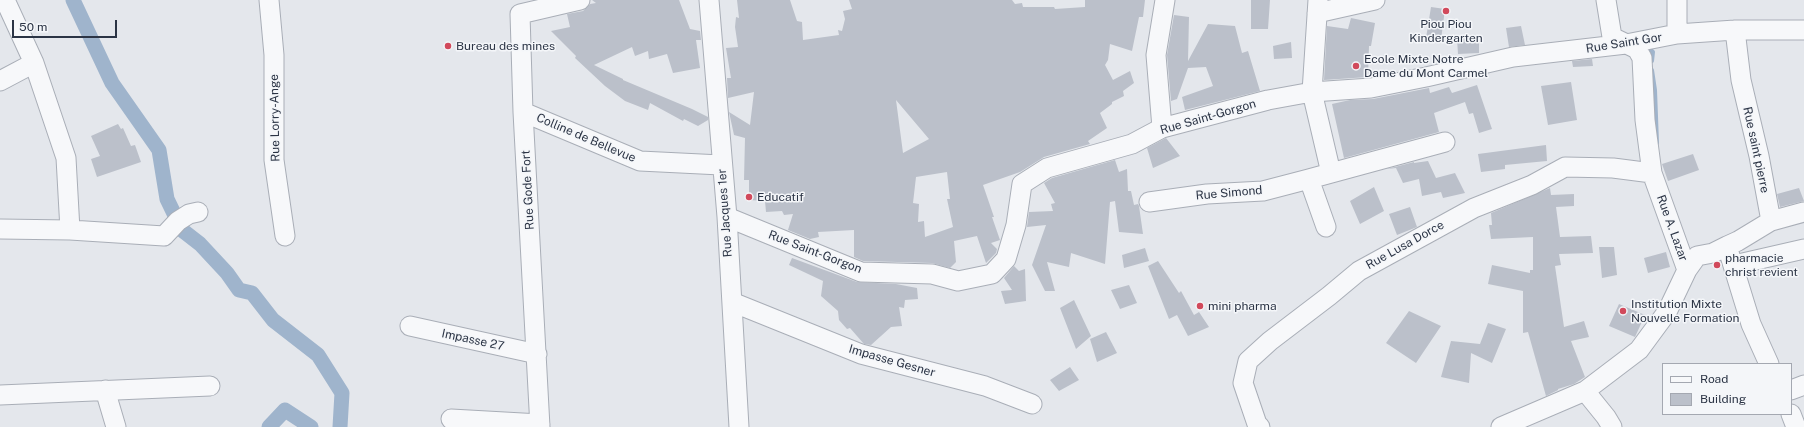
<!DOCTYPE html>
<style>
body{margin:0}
#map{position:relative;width:1804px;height:427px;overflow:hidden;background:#e4e7ec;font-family:"Public Sans",sans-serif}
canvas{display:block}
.legend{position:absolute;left:1662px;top:363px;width:130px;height:52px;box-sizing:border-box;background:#f4f6f9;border:1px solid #a4a8b1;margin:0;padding:5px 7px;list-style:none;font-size:12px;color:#2b3445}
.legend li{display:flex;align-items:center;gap:8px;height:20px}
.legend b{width:20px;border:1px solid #a4a8b1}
.scale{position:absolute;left:12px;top:20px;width:105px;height:18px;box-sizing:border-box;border:2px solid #2b3445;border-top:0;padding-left:5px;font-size:12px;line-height:14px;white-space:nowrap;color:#2b3445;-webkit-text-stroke:3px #f4f6f9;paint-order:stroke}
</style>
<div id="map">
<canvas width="1804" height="427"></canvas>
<ul class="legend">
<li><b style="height:5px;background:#f7f8fa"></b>Road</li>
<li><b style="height:11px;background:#bbc0ca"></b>Building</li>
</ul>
<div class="scale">50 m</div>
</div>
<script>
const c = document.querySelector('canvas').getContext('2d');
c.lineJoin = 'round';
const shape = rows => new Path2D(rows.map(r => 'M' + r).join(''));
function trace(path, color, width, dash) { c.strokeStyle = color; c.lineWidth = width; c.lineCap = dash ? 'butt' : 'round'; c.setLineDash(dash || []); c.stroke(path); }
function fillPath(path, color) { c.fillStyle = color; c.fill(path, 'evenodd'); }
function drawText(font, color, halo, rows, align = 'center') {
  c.font = font + ' "Public Sans",sans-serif'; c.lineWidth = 3; c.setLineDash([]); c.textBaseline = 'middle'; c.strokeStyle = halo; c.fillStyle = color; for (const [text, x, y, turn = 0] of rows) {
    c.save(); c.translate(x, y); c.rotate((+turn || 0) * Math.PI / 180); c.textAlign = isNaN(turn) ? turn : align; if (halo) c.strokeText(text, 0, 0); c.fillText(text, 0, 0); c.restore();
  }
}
trace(shape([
 [1646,45,1653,52,1652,61],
 [1652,70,1655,90,1657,143]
]), '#9fb4cc', 4);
trace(shape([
 [73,0,112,83,159,150,167,199,182,230,200,244,227,273,239,290,252,293,273,320,318,355,342,393,340,427],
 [269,427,285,410,311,427]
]), '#9fb4cc', 15);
fillPath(shape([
 [592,0,679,0,690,29,700,31,701,40,696,40,700,68,673,73,667,54,649,59,648,51,635,56,632,47,594,65,623,79,623,80,692,109,708,117,708,120,698,126,684,119,683,121,650,103,648,110,625,101,605,86,575,58,576,56,551,31,570,27,567,14,583,11,590,4,596,3],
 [737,0,790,0,797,21,802,22,803,40,839,35,838,30,842,31,845,19,843,11,852,9,849,0,1012,0,1015,4,1022,3,1023,7,1054,7,1055,9,1085,7,1085,0,1145,0,1143,17,1139,17,1132,51,1110,44,1108,60,1105,65,1113,80,1130,71,1134,83,1123,91,1124,96,1112,102,1112,104,1100,113,1107,128,1088,141,1090,144,1044,157,1020,172,983,185,994,217,992,217,1000,240,991,243,997,249,996,253,986,263,977,236,954,241,956,262,950,268,932,263,863,261,854,257,854,230,818,232,819,237,810,239,788,230,793,214,784,215,782,211,766,212,765,201,749,200,749,180,744,180,745,138,734,135,729,112,750,125,754,92,728,98,727,78,731,78,726,48,738,47,735,27,736,17,739,18],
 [896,100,929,139,903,153],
 [947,172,950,199,947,199,953,227,925,237,924,221,918,222,919,204,913,203,916,177],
 [1251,0,1270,0,1268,29,1251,29],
 [1431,7,1445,9,1441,40,1426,38],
 [1174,15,1189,17,1188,61,1208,24,1235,26,1242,53,1248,51,1260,91,1185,110,1182,97,1213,86,1206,67,1188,68,1177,99,1171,101,1167,55],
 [1351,18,1375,23,1371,46,1369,46,1368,77,1324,80,1327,26,1348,29],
 [1521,26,1525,45,1509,47,1506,28],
 [1479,37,1479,53,1458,54,1457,38],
 [1291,42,1292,58,1274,59,1273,46],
 [1592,59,1593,66,1573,67,1572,61],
 [1571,82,1577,120,1548,125,1541,86],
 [1477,85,1492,129,1479,133,1473,113,1469,114,1465,102,1434,113,1439,132,1344,158,1332,104,1350,100,1373,99,1429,88,1430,93,1449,87,1452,93],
 [118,124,121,129,123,128,131,146,135,145,141,162,97,177,91,159,100,156,91,136],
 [1166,138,1180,156,1153,168,1147,148],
 [1546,145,1547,161,1505,165,1505,169,1481,172,1478,154],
 [1693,154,1699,170,1668,181,1662,164],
 [1115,160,1119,172,1127,169,1128,191,1131,191,1134,205,1138,204,1139,206,1143,234,1119,232,1115,201,1110,202,1105,264,1071,253,1069,267,1047,262,1055,291,1045,291,1032,265,1046,225,1027,227,1029,212,1053,211,1051,204,1055,203,1044,183,1052,178],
 [1428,161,1436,178,1455,173,1465,193,1443,198,1441,192,1422,196,1419,179,1403,183,1396,168,1387,169,1414,162,1414,163],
 [1374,187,1384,211,1360,224,1350,201],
 [1550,188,1551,195,1574,194,1574,206,1556,207,1560,237,1591,236,1593,253,1559,254,1561,265,1555,266,1564,327,1584,321,1589,337,1571,341,1585,377,1574,384,1558,389,1558,390,1546,396,1528,332,1523,333,1523,291,1488,284,1492,265,1530,273,1530,270,1533,270,1533,237,1491,239,1489,225,1492,225,1491,213],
 [1799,188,1804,201,1780,207,1777,194],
 [1410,207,1417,227,1397,235,1389,214],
 [1599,247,1614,247,1617,275,1602,278],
 [1145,248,1149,261,1124,268,1122,255],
 [1666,252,1670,267,1648,273,1644,258],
 [792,258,857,282,896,284,917,288,918,299,905,300,904,308,899,307,902,326,891,327,871,345,864,344,850,328,847,329,839,320,838,311,821,296,823,281,789,265],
 [1158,261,1179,293,1181,291,1194,315,1199,312,1209,327,1188,336,1177,315,1169,319,1148,266],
 [1014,266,1019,271,1025,269,1026,301,1005,304,1001,291,1012,290,1004,278],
 [1129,285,1137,303,1120,309,1111,290],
 [1074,300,1091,336,1076,349,1060,308],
 [1619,304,1645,315,1635,337,1609,326],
 [1409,311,1441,326,1416,363,1386,343],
 [1488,323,1506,329,1492,363,1471,353,1469,383,1441,377,1451,341,1480,344],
 [1106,332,1117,353,1097,362,1090,339],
 [1070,367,1079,380,1059,391,1050,380]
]), '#bbc0ca');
const minor = shape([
 [5,0,34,63,66,158,70,230],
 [269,0,274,55,274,160,285,236],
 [709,0,727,217,739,427],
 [1318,0,1312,92,1331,173],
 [1677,0,1677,34],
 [1317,13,1375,0],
 [0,81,34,63],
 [523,112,640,161,721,165],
 [1162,128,1156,55,1165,0],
 [1149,202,1207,194,1263,191,1309,179],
 [727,217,861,272,932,274,958,281,992,274,1006,259,1016,225,1022,184,1047,168,1132,144,1162,128,1268,100,1312,92,1371,88,1426,77,1513,57,1626,44,1677,34,1735,30,1804,30],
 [1771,221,1804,212],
 [1326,227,1309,179,1445,142],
 [0,229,70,230,164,236,178,221,189,214,198,212],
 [1727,246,1738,241,1771,221,1759,156,1741,80,1735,30],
 [1734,265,1804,249],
 [1687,270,1697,256,1713,253,1727,246,1751,324,1769,364],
 [732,302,861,354,985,386,1032,404],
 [410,326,537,354],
 [105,390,116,427],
 [1791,390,1804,385],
 [1585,391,1606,417,1612,427],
 [0,395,210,386],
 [1791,414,1796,427],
 [451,419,540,424],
 [540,427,523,112,520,14,580,0],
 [1260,427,1257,424,1243,383,1248,361,1270,341,1329,296,1359,271,1474,208,1532,185,1565,167,1613,168,1652,173],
 [1501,427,1585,391,1639,350,1667,312,1687,270,1652,173,1645,120,1642,58,1637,49,1612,37,1606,0]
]);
trace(minor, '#a9aeb7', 21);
trace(minor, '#f7f8fa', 19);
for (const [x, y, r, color] of [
 [1446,11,4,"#d1495b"],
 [448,46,4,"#d1495b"],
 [1356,66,4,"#d1495b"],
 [749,197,4,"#d1495b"],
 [1717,265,4,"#d1495b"],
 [1200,306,4,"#d1495b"],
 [1623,311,4,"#d1495b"]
]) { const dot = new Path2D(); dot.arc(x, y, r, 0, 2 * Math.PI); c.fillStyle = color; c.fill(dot); trace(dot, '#f4f6f9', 1.5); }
drawText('12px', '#2b3445', '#f4f6f9', [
 ["Piou Piou",1446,24,"center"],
 ["Kindergarten",1446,38,"center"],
 ["Bureau des mines",456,46],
 ["Ecole Mixte Notre",1364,59],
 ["Dame du Mont Carmel",1364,73],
 ["Educatif",757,197],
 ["pharmacie",1725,258],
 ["christ revient",1725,272],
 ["Institution Mixte",1631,304],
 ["Nouvelle Formation",1631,318],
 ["mini pharma",1208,306]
], 'left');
drawText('12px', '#2b3445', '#f4f6f9', [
 ["Rue Saint Gor",1624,43,-9],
 ["Rue Saint-Gorgon",1208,117,-16],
 ["Rue Lorry-Ange",275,118,-91],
 ["Colline de Bellevue",586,138,23],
 ["Rue saint pierre",1756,150,78],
 ["Rue Gode Fort",528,190,-93],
 ["Rue Simond",1229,193,-5],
 ["Rue Jacques 1er",725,213,-94],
 ["Rue A. Lazar",1672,228,70],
 ["Rue Lusa Dorce",1405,245,-29],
 ["Rue Saint-Gorgon",815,252,21],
 ["Impasse 27",473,340,12],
 ["Impasse Gesner",892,361,16]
]);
</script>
